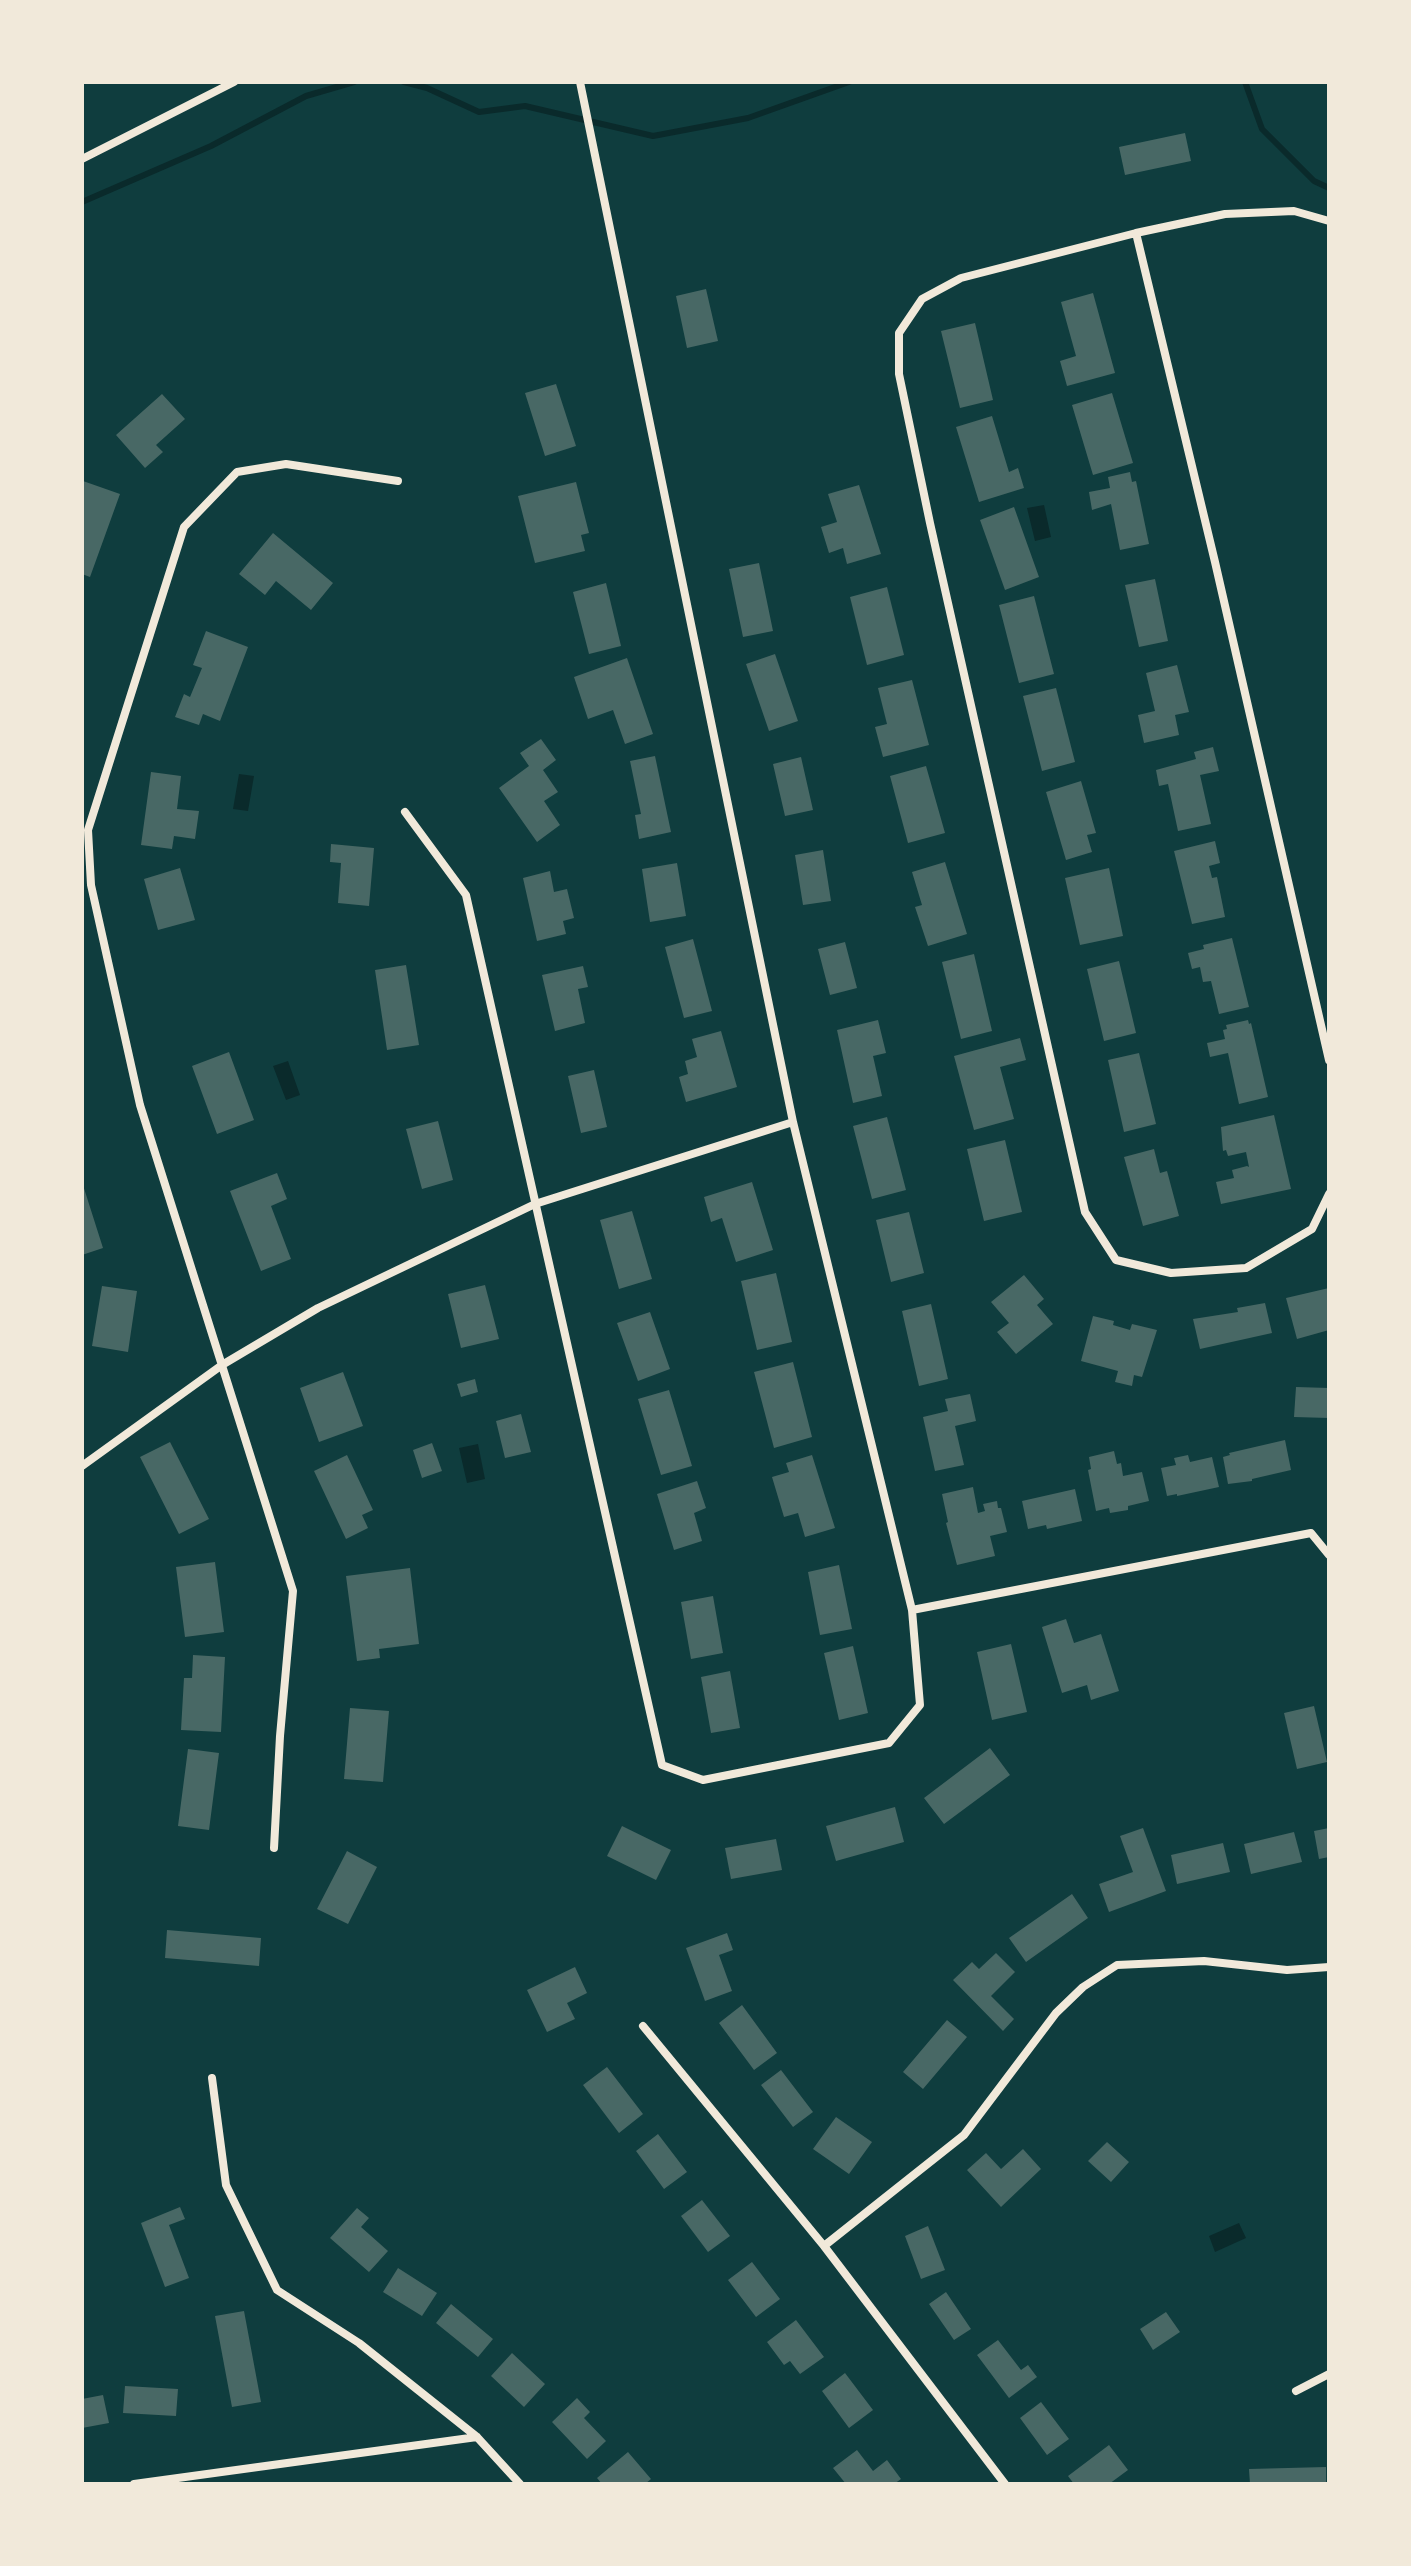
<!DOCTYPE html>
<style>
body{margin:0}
#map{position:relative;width:1411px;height:2566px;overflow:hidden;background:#0f3d3e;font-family:Rubik,sans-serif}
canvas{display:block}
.frame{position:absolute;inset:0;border:84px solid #f1e9da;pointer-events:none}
</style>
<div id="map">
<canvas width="1411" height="2566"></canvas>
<div class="frame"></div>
</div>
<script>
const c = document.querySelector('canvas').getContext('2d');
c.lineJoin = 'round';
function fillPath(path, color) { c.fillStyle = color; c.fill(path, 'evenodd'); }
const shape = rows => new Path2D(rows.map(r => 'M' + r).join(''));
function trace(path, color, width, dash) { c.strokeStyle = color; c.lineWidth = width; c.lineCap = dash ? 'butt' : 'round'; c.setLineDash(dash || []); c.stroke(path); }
fillPath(shape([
 [1044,505,1051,537,1035,541,1027,508],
 [239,774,254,776,248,811,233,809],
 [288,1061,300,1095,286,1100,273,1066],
 [478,1444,485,1479,467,1483,459,1448],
 [1239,2223,1246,2238,1215,2252,1209,2236]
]), '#0a2a2b');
trace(shape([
 [404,82,427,88,479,112,525,106,653,136,748,118,849,82],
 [1245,82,1262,129,1314,181,1329,188],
 [82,202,211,146,306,96,354,82]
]), '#0a2a2b', 6);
fillPath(shape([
 [1185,133,1191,161,1125,175,1119,147],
 [706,289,718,341,687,348,676,296],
 [1093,293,1115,373,1067,386,1060,361,1076,356,1061,302],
 [975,323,993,400,960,408,941,331],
 [556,384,576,446,545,456,525,393],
 [1112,393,1133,463,1093,475,1072,405],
 [162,394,185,419,156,445,163,452,145,468,116,435],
 [992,416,1009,472,1018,468,1024,488,979,502,956,427],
 [1130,472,1132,482,1136,481,1149,544,1120,550,1111,504,1092,510,1089,492,1110,488,1108,477],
 [83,481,120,494,90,577,82,574],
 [576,482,589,533,581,535,585,551,535,563,518,496],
 [859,485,881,554,847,564,843,548,829,553,821,527,837,522,828,494],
 [1014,507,1039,577,1005,590,980,520],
 [273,533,333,583,311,610,276,581,265,595,239,574],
 [759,563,773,631,743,637,729,569],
 [1155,579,1168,641,1139,647,1125,585],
 [606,583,621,646,589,654,573,592],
 [887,587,904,655,867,665,850,597],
 [1034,596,1054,674,1019,683,999,605],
 [206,631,248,647,220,721,203,714,199,725,175,717,184,694,190,697,202,668,193,665],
 [775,654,798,721,769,731,746,664],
 [627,658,653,734,625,744,613,710,588,719,574,677],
 [1177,665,1189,712,1175,715,1179,735,1144,743,1138,715,1155,711,1146,673],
 [912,680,929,745,883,757,875,727,887,724,878,688],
 [1056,688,1075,762,1042,771,1023,696],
 [541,739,556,760,543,770,558,792,544,801,560,825,537,842,499,788,529,766,520,753],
 [1213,747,1219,771,1200,775,1211,824,1178,831,1168,784,1159,786,1156,770,1196,759,1194,752],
 [655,756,671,832,639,839,635,815,641,814,630,761],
 [801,757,813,810,785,816,773,764],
 [926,766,945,833,908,843,890,776],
 [151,772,181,776,177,809,199,811,195,839,174,836,172,849,141,845],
 [1081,781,1096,833,1087,835,1092,852,1066,860,1046,792],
 [1215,841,1220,863,1209,866,1212,878,1217,877,1225,917,1192,924,1174,851],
 [331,844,374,848,369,906,338,903,341,863,330,862],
 [823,850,831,901,803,905,795,855],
 [945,862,967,934,928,946,915,907,922,905,912,872],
 [677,863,686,916,650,922,642,869],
 [180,868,195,920,158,930,144,879],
 [1109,868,1123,936,1080,945,1065,878],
 [550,871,554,892,567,889,574,918,563,921,566,934,537,941,523,878],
 [1232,938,1249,1007,1219,1014,1211,981,1203,982,1200,967,1192,969,1188,953,1204,949,1203,945],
 [693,939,712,1011,684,1018,665,947],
 [845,942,857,988,830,995,818,949],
 [974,954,992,1031,961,1039,942,962],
 [1119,961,1136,1033,1104,1041,1087,969],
 [406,965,419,1045,387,1050,375,970],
 [583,966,588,987,578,989,585,1023,555,1031,542,975],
 [878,1020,886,1053,873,1056,882,1096,853,1103,837,1030],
 [1248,1020,1249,1024,1251,1023,1268,1097,1239,1104,1228,1053,1210,1057,1207,1043,1225,1039,1223,1030,1227,1029,1226,1025],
 [721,1031,737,1087,686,1102,679,1077,688,1074,685,1061,697,1057,692,1039],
 [1020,1038,1026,1060,1000,1067,1014,1119,974,1130,954,1056],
 [229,1052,254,1120,217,1134,192,1066],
 [1139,1053,1156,1124,1124,1132,1108,1060],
 [594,1070,607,1127,581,1133,568,1076],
 [1274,1115,1291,1189,1221,1204,1216,1182,1234,1178,1232,1170,1247,1166,1249,1167,1246,1152,1228,1156,1226,1150,1223,1151,1221,1127],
 [887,1117,906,1190,872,1199,853,1126],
 [438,1121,453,1180,422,1189,406,1129],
 [1005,1140,1022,1212,984,1221,967,1149],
 [1154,1149,1160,1173,1167,1171,1179,1216,1143,1226,1124,1157],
 [277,1173,287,1199,271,1206,291,1259,261,1271,230,1191],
 [82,1182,103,1248,82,1255],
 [752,1182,773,1250,736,1262,722,1218,711,1222,704,1197],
 [632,1211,652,1279,619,1289,600,1220],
 [909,1212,924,1273,891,1282,876,1220],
 [776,1273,792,1342,757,1350,741,1281],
 [1024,1275,1044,1299,1037,1305,1053,1324,1016,1354,997,1332,1009,1323,991,1302],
 [485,1285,499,1339,461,1348,448,1294],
 [102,1286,137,1291,128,1352,92,1346],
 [1329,1288,1329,1330,1297,1339,1286,1298],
 [1265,1303,1272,1333,1200,1349,1193,1319,1238,1312,1237,1308],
 [931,1304,948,1379,919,1386,902,1311],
 [650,1312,670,1369,638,1381,617,1323],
 [1093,1316,1114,1321,1113,1325,1130,1330,1132,1324,1157,1330,1142,1377,1134,1375,1132,1386,1115,1382,1118,1371,1081,1361],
 [793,1362,812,1437,774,1448,754,1372],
 [343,1372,363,1426,319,1442,300,1388],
 [475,1379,478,1392,461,1397,457,1384],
 [1296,1387,1329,1388,1329,1418,1294,1417],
 [669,1390,692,1466,661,1475,638,1399],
 [970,1394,976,1421,955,1426,964,1465,935,1471,923,1417,948,1411,945,1399],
 [521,1414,531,1452,505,1458,496,1421],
 [1285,1440,1291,1470,1252,1479,1252,1481,1228,1484,1223,1457,1230,1455,1229,1453],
 [170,1442,209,1519,179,1534,140,1457],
 [432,1443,442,1471,422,1478,413,1450],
 [1114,1451,1117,1464,1121,1463,1123,1476,1142,1472,1149,1501,1128,1506,1128,1510,1110,1513,1109,1508,1096,1511,1088,1470,1091,1469,1089,1457],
 [347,1455,373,1510,362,1515,368,1528,346,1539,314,1471],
 [812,1455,835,1528,805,1537,798,1513,784,1517,772,1477,789,1472,786,1463],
 [1188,1455,1190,1462,1212,1457,1219,1487,1177,1496,1177,1494,1167,1496,1161,1468,1176,1465,1174,1458],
 [697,1481,706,1508,694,1513,702,1541,674,1550,657,1494],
 [973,1487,978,1513,985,1511,983,1504,997,1501,998,1508,1001,1508,1007,1532,990,1536,995,1556,957,1565,946,1523,948,1522,942,1494],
 [1075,1489,1082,1521,1047,1529,1046,1525,1028,1529,1022,1501],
 [215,1562,224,1632,185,1637,176,1567],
 [839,1565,852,1629,820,1635,808,1572],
 [410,1568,419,1644,379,1649,380,1658,357,1661,346,1576],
 [713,1596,723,1653,691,1659,681,1602],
 [1066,1619,1074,1643,1101,1634,1119,1691,1091,1700,1087,1685,1062,1693,1042,1627],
 [1011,1644,1027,1712,992,1720,977,1652],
 [853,1646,868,1713,839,1720,824,1653],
 [193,1655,225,1657,221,1732,181,1730,184,1678,192,1678],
 [730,1671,740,1728,711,1733,701,1677],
 [1314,1706,1327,1762,1297,1769,1284,1713],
 [350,1708,389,1711,383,1782,344,1779],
 [990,1748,1010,1775,944,1824,924,1798],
 [188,1749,219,1753,209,1830,178,1826],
 [895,1807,904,1842,836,1861,826,1826],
 [622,1826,671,1850,656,1880,607,1856],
 [1143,1828,1166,1891,1109,1912,1099,1884,1133,1872,1120,1836],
 [1329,1828,1329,1857,1319,1859,1314,1831],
 [1294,1832,1302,1862,1251,1874,1244,1844],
 [776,1839,782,1870,731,1879,725,1848],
 [1223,1843,1230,1872,1177,1884,1171,1855],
 [347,1851,377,1867,348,1924,317,1909],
 [1072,1894,1088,1918,1026,1962,1009,1938],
 [167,1930,261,1938,259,1966,165,1958],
 [727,1933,733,1950,719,1955,732,1991,705,2001,686,1948],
 [996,1953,1015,1972,991,1996,1014,2019,1003,2031,953,1980,972,1962,979,1969],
 [575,1967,587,1993,567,2003,575,2019,547,2032,527,1990],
 [742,2005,777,2053,754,2070,719,2023],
 [947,2020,967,2037,923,2089,903,2072],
 [607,2067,643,2114,619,2133,583,2085],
 [781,2070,813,2112,793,2127,761,2085],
 [836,2117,872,2142,849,2174,813,2149],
 [658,2134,687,2172,664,2189,636,2151],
 [1107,2142,1129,2162,1111,2182,1088,2161],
 [1023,2149,1041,2169,1001,2207,967,2170,986,2153,1001,2169],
 [702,2200,730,2236,708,2252,681,2216],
 [180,2207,185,2219,169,2225,189,2278,165,2287,141,2223],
 [357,2208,369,2218,361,2227,388,2251,369,2272,330,2238],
 [928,2226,945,2270,921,2279,905,2236],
 [752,2262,780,2299,756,2317,728,2280],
 [398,2268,437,2293,422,2316,383,2292],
 [946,2292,971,2329,954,2340,929,2304],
 [451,2304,493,2339,478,2357,436,2323],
 [244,2311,261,2402,232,2407,215,2316],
 [1166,2312,1180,2332,1153,2350,1140,2329],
 [796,2320,824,2357,800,2374,790,2361,784,2365,767,2342],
 [998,2340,1021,2370,1028,2365,1037,2377,1009,2398,977,2355],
 [512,2353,545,2384,524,2407,491,2376],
 [845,2373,873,2410,849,2428,822,2391],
 [125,2386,178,2389,176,2416,123,2413],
 [103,2395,109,2423,82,2428,82,2399],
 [577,2398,590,2412,584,2418,606,2441,587,2459,552,2422],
 [1041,2402,1069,2439,1047,2455,1020,2418],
 [1109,2445,1128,2470,1109,2484,1074,2484,1068,2476],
 [857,2450,873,2471,887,2460,901,2479,894,2484,846,2484,833,2468],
 [628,2452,651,2479,645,2484,602,2484,597,2478],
 [1326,2467,1326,2484,1250,2484,1249,2469]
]), '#486865');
trace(shape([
 [82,159,234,82],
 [1329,221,1294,211,1225,214,1136,233,961,278,922,299,899,333,899,374,930,523,1085,1212,1116,1260,1171,1273,1246,1268,1312,1229,1329,1194],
 [1136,233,1215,562,1329,1060],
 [405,812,466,895,662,1765,703,1780,889,1743,920,1705,912,1610,793,1122,580,82],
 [82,1466,222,1365,318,1308,535,1204,793,1122],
 [912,1610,1311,1533,1329,1555],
 [274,1848,280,1736,293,1591,140,1105,91,885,88,830,184,527,237,472,286,464,398,481],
 [643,2026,824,2246,1005,2484],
 [212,2078,226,2185,277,2290,359,2343,477,2437,520,2484],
 [824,2246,964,2135,1056,2013,1083,1987,1117,1965,1204,1961,1287,1970,1329,1967],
 [1296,2391,1329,2374],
 [134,2484,477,2437]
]), '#f1e9da', 8);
</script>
